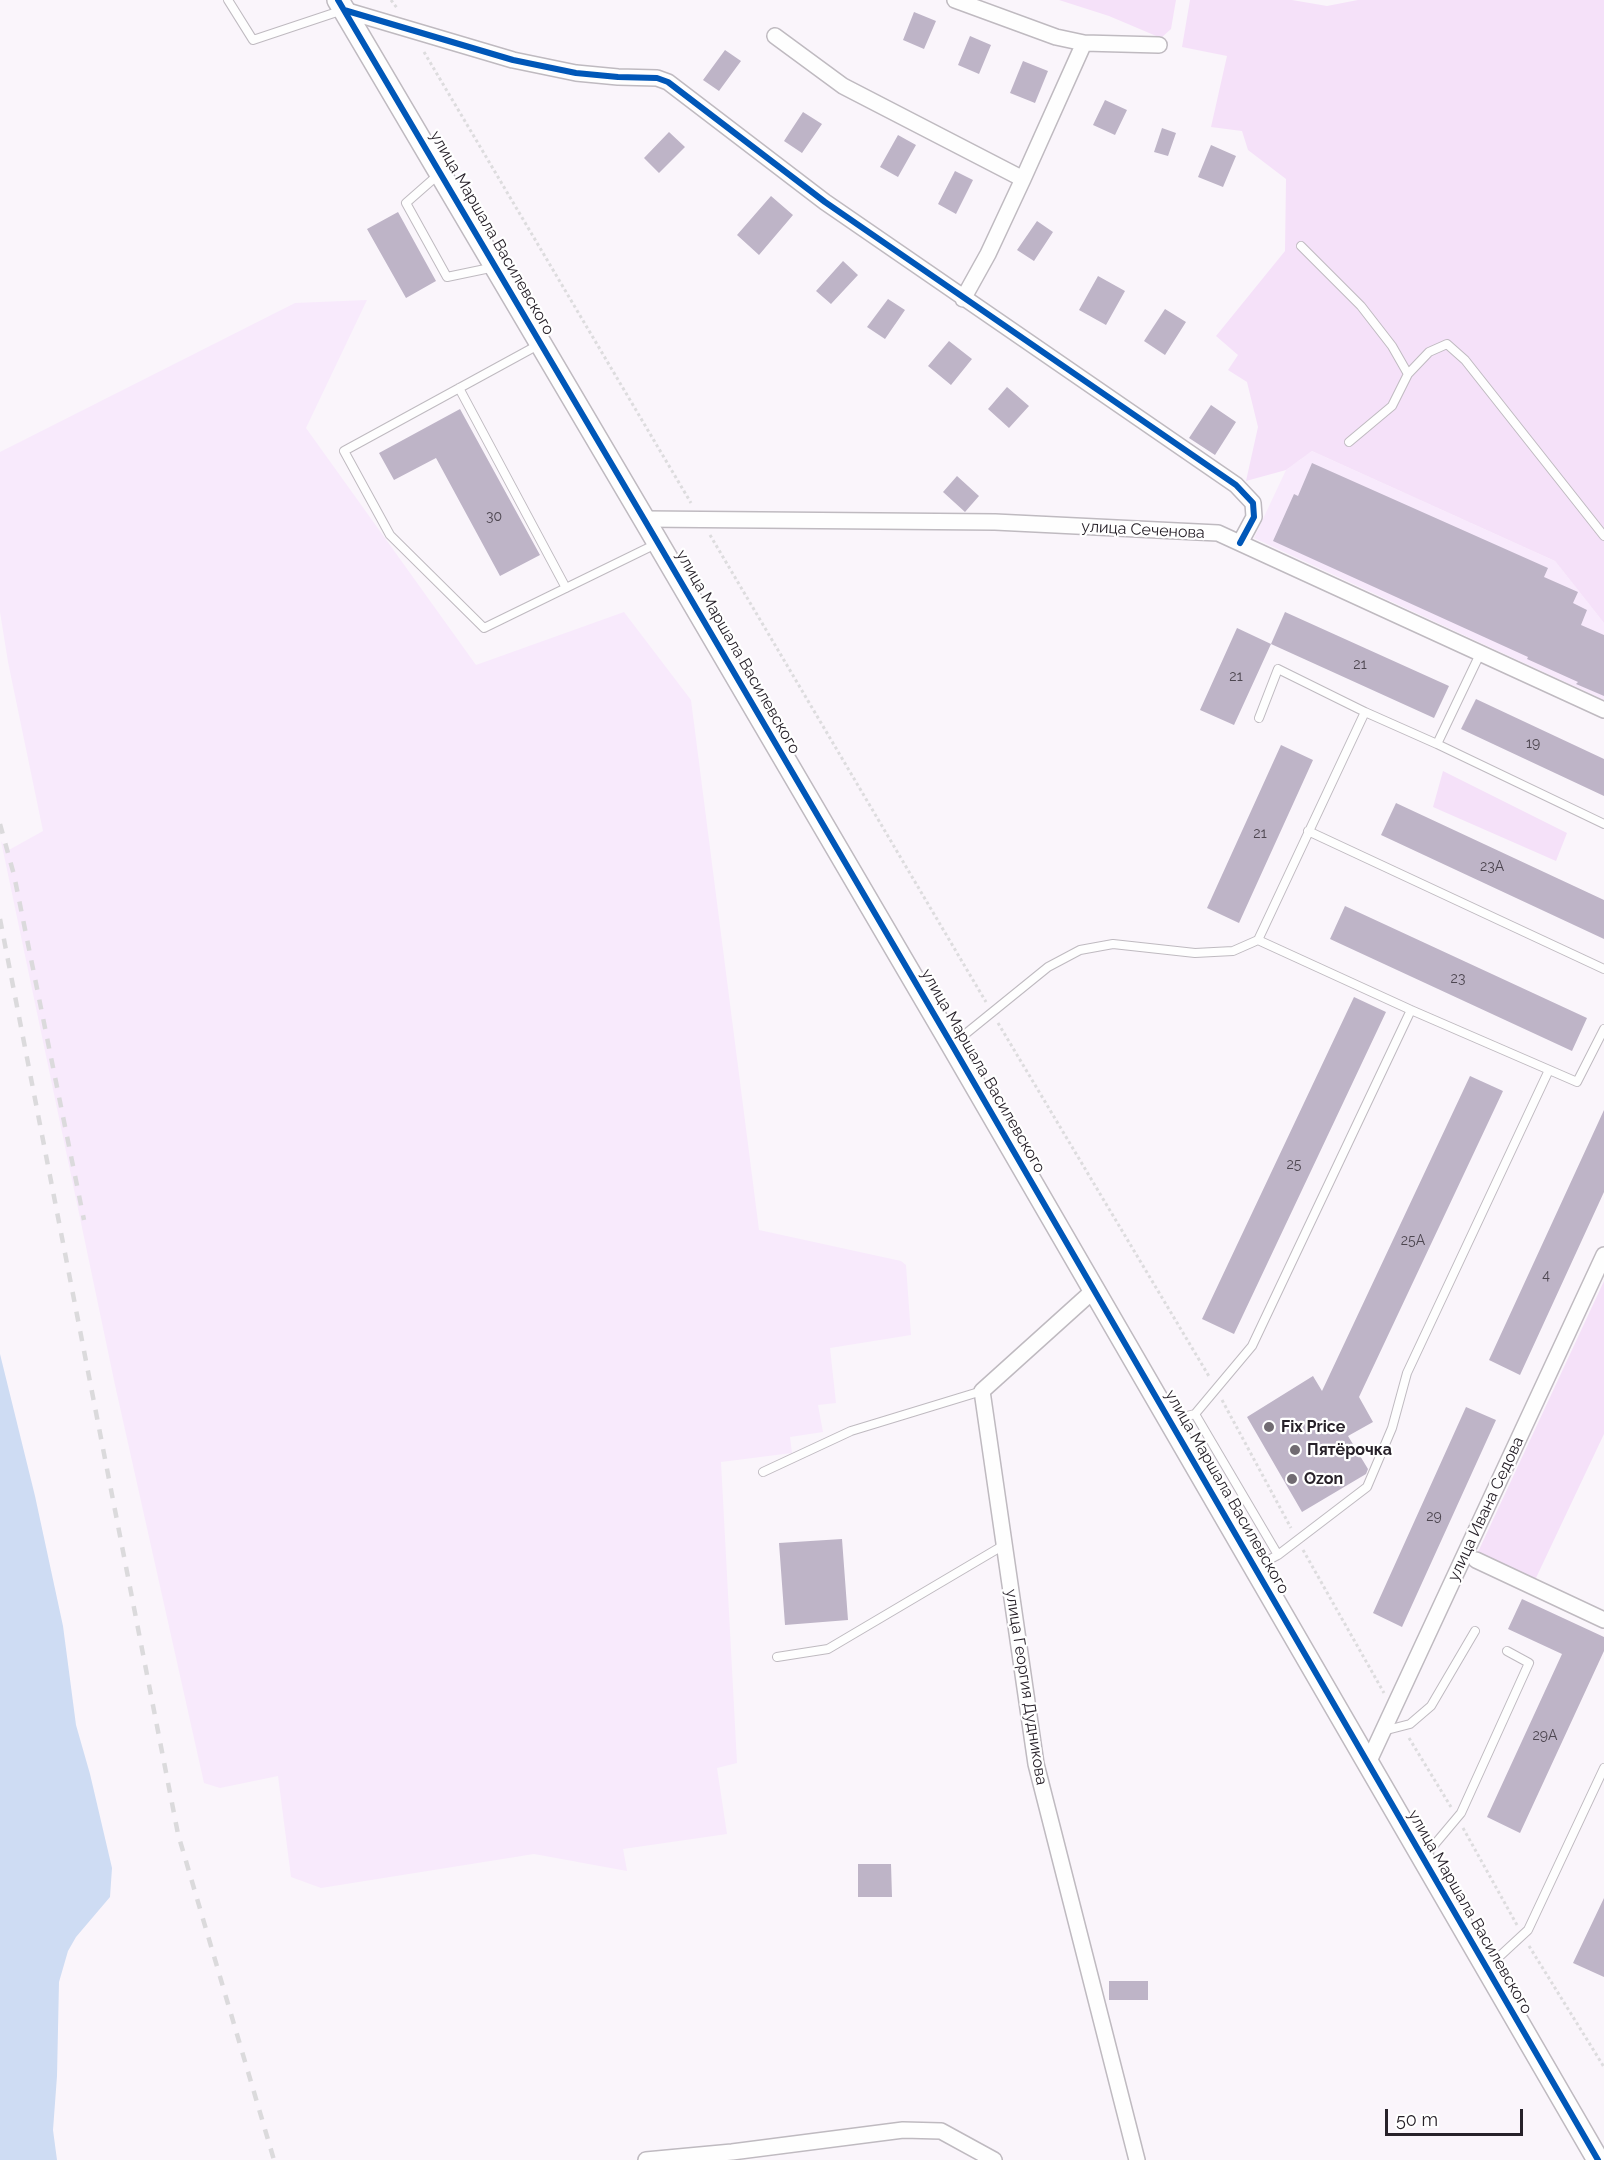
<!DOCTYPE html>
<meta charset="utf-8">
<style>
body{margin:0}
#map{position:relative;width:1604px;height:2160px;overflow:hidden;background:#faf5fb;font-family:Raleway,sans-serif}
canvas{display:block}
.scale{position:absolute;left:1385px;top:2109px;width:138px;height:27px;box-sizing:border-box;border:3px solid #272129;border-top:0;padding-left:8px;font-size:18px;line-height:21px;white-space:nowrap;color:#272129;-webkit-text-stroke:4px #fff;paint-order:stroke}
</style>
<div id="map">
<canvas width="1604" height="2160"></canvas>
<div class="scale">50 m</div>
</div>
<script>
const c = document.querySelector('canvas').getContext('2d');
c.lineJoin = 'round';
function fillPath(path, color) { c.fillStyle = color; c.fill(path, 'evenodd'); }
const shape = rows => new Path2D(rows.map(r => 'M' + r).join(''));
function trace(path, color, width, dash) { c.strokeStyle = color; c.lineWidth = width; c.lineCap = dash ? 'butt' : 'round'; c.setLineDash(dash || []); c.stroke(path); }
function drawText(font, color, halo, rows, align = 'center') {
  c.font = font + ' Raleway,sans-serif'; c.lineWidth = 4.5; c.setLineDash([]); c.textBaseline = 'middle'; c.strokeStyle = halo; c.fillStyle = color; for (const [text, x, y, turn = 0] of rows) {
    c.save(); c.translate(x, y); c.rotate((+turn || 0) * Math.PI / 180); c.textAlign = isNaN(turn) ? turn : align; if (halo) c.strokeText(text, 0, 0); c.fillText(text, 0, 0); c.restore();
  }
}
fillPath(shape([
 [367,300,306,428,476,665,624,612,691,700,759,1230,901,1261,906,1265,911,1335,830,1348,836,1403,818,1405,823,1432,790,1437,792,1453,721,1462,737,1763,717,1768,727,1834,623,1849,627,1871,534,1854,321,1888,291,1877,278,1776,220,1788,204,1783,115,1385,1,841,7,851,43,831,8,662,0,612,0,452,295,303],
 [1312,451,1555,561,1604,623,1604,700,1254,538,1286,470]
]), '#f8eafc');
fillPath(shape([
 [1059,0,1176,0,1171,29,1161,38,1109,16],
 [1190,0,1292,0,1327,6,1358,0,1604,0,1604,623,1555,561,1312,451,1286,470,1246,481,1258,427,1247,382,1228,370,1238,355,1216,336,1285,251,1286,179,1248,150,1242,131,1211,127,1227,56,1182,47],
 [1443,771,1567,833,1556,861,1433,807],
 [1604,1281,1604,1434,1535,1580,1478,1552]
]), '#f5e1f9');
fillPath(shape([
 [0,1354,35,1496,63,1626,76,1725,90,1774,112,1868,110,1897,76,1937,68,1951,59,1982,57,2076,53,2130,57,2160,0,2160]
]), '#cedcf3');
fillPath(shape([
 [914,12,936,21,924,49,903,40],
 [970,36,991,45,979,74,958,65],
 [725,50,741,61,719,91,703,80],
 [1023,61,1048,71,1035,103,1010,93],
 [1105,100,1127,110,1115,135,1093,125],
 [803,112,822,124,802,153,784,141],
 [1162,128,1176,133,1168,156,1154,152],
 [669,132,685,147,659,173,644,158],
 [898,135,916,145,898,177,880,167],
 [1211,145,1236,156,1223,187,1198,177],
 [955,171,973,180,956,214,938,204],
 [771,196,793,215,759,255,737,235],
 [398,212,436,281,406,298,367,229],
 [1037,221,1053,232,1034,261,1017,250],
 [843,261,858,275,831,304,816,291],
 [1098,276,1125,291,1106,325,1079,310],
 [888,299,905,310,885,339,867,327],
 [1165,309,1186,322,1165,355,1144,341],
 [949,341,972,359,951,385,928,366],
 [1007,387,1029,406,1009,428,988,409],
 [1211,405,1236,422,1215,455,1189,438],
 [460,409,540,555,500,576,436,458,394,480,379,453],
 [1312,463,1548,568,1544,577,1578,592,1573,603,1587,610,1581,625,1604,635,1604,696,1576,684,1578,682,1527,659,1528,657,1273,541,1294,494,1298,496],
 [957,476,979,496,965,512,943,492],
 [1285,612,1449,686,1434,718,1271,644],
 [1237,628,1271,644,1234,725,1200,710],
 [1476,699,1604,759,1604,796,1461,729],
 [1281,745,1313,760,1239,923,1207,908],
 [1396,803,1604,900,1604,939,1381,835],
 [1345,906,1587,1018,1572,1051,1330,939],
 [1354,997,1386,1012,1234,1334,1202,1319],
 [1470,1076,1503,1091,1359,1397,1373,1422,1348,1436,1368,1469,1366,1474,1302,1512,1247,1417,1313,1376,1322,1391],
 [1604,1110,1604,1192,1520,1375,1489,1360],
 [1466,1407,1496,1420,1402,1627,1373,1613],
 [842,1539,848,1620,785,1625,779,1543],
 [1522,1599,1604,1637,1604,1651,1520,1833,1487,1817,1562,1654,1508,1629],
 [858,1864,891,1864,892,1897,858,1897],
 [1604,1898,1604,1977,1573,1963],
 [1109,1981,1148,1981,1148,2000,1109,2000]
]), '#beb4c7');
const lane = shape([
 [228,0,253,40,343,10],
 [439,174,406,203,447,277,495,267],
 [1301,246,1361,306,1392,346,1408,374],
 [540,344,344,451,390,535,484,628,656,544],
 [459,388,566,588],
 [1349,442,1392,406,1408,374,1429,352,1447,344,1465,360,1604,536],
 [1259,718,1278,669,1365,712],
 [1437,744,1604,824],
 [1308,831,1604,969],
 [1411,1010,1577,1082,1604,1029],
 [953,1044,1048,967,1080,950,1113,944,1195,953,1233,951,1258,940],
 [1195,1414,1252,1346,1411,1010,1258,940,1365,712,1437,744,1480,654],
 [1171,1420,1195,1414,1278,1555,1257,1566],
 [763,1472,851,1431,982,1391],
 [1278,1555,1367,1487,1392,1428,1407,1373,1549,1070],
 [777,1657,828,1649,1004,1545],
 [1383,1731,1410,1724,1431,1706,1475,1631],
 [1424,1857,1461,1813,1529,1663,1507,1651],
 [1488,1967,1528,1930,1604,1768]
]);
const street = shape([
 [955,0,1056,37,1084,43,1159,45],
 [344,10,513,60,576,73,618,77,657,78,668,82,825,202,1236,485,1253,503,1254,517,1240,543],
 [775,36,843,86,1023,179],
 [963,299,988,254,1023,179,1084,43],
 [644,519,995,522,1218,533,1604,710],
 [1094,1290,982,1391,1036,1764,1137,2160],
 [1476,1560,1604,1620],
 [1368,1763,1604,1255],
 [646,2160,732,2152,903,2130,941,2131,994,2160]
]);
const secondary = shape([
 [338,0,644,519,952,1045,1598,2160]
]);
trace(lane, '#bfbac0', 10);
trace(street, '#bfbac0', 18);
trace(secondary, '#bfbac0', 24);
trace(shape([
 [391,0,397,8],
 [424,52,691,503],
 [710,535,986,1002],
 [998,1023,1210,1378],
 [1222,1400,1291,1528],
 [1303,1550,1384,1693],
 [1409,1738,1451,1807],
 [1463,1828,1517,1925],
 [1529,1946,1604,2067]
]), '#dddcde', 3, [3, 3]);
trace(lane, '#fefefe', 8);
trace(street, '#fefefe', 15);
trace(secondary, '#fefefe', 21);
trace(shape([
 [0,824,14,875,84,1220],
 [0,919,178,1834,274,2160]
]), '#dbdadc', 4.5, [10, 10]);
trace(shape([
 [338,0,644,519,952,1045,1598,2160],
 [344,10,513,60,576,73,618,77,657,78,668,82,825,202,1236,485,1253,503,1254,517,1240,543]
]), '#0057b8', 6);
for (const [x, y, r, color] of [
 [1269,1427,6,"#716b72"],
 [1295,1450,6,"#716b72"],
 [1292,1479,6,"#716b72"]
]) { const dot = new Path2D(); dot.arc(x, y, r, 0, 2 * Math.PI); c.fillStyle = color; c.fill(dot); trace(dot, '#fff', 2); }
drawText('14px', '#4d4650', null, [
 ["30",494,517],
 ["21",1360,665],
 ["21",1236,677],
 ["19",1533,744],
 ["21",1260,834],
 ["23А",1492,867],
 ["23",1458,979],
 ["25",1294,1165],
 ["25А",1413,1241],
 ["4",1546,1276],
 ["29",1434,1517],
 ["29А",1545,1736]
]);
drawText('16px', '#272129', '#fff', [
 ["улица Маршала Василевского",492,233,60],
 ["улица Сеченова",1143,530,3],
 ["улица Маршала Василевского",738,652,60],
 ["улица Маршала Василевского",983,1071,60],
 ["улица Маршала Василевского",1227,1492,60],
 ["улица Ивана Седова",1486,1509,-65],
 ["улица Георгия Дудникова",1026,1687,81],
 ["улица Маршала Василевского",1470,1912,60]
]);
drawText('bold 16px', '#272129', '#fff', [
 ["Fix Price",1281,1427],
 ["Пятёрочка",1307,1450],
 ["Ozon",1304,1479]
], 'left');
</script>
